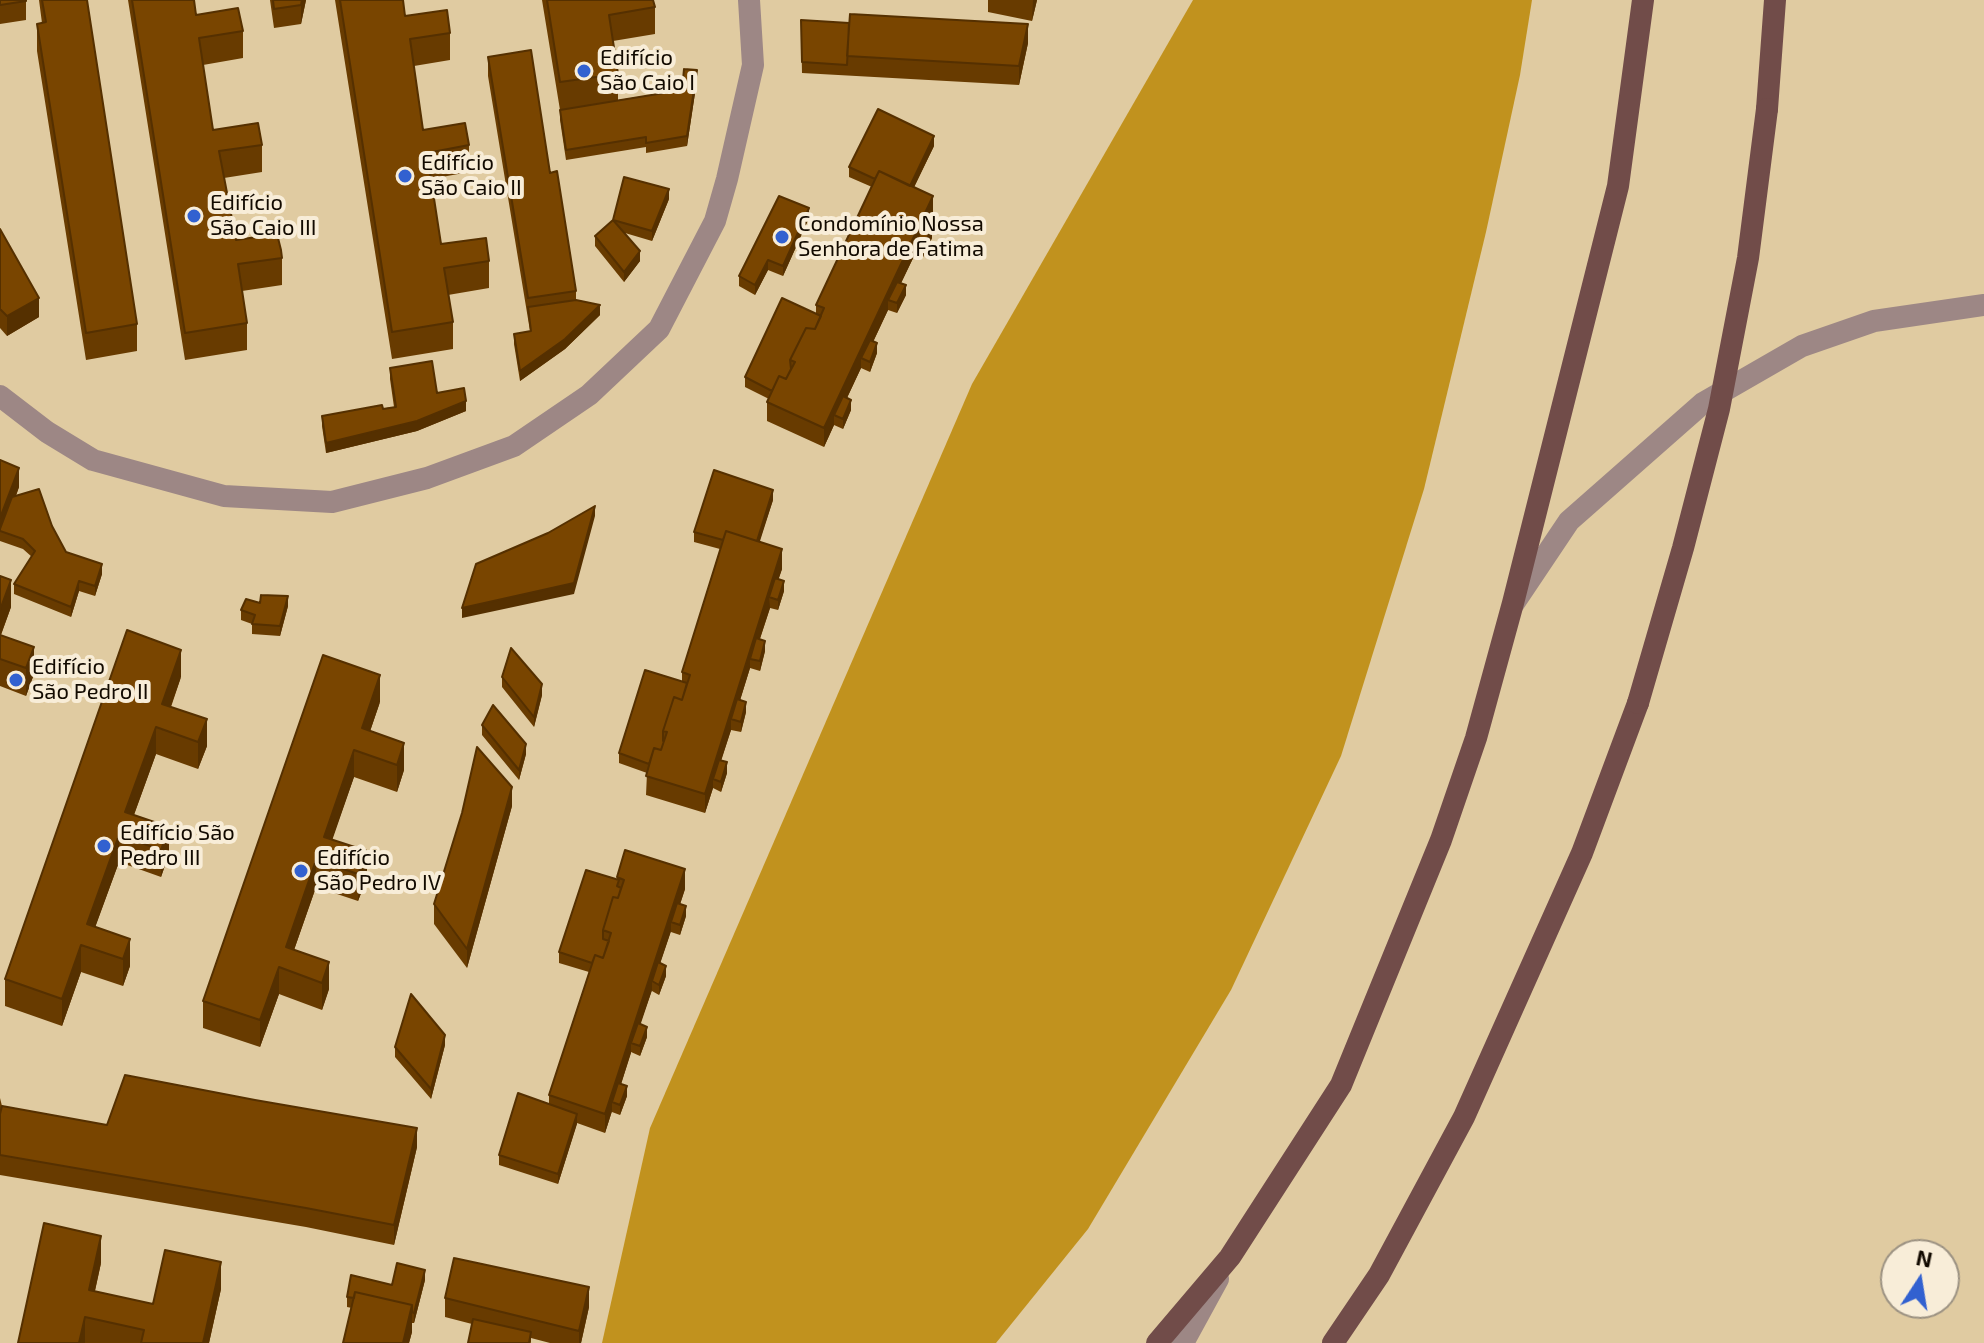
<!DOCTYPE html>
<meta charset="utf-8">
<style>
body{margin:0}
#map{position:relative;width:1984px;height:1343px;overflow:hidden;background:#e0cba1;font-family:"Exo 2",sans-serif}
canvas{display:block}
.north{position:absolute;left:1880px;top:1239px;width:80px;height:80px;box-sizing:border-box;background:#f8edd8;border:2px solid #9c9282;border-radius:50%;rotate:12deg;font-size:22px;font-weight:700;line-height:32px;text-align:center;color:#120a00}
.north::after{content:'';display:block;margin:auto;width:28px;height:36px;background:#3261d0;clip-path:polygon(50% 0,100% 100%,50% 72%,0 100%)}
</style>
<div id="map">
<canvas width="1984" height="1343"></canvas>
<div class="north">N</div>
</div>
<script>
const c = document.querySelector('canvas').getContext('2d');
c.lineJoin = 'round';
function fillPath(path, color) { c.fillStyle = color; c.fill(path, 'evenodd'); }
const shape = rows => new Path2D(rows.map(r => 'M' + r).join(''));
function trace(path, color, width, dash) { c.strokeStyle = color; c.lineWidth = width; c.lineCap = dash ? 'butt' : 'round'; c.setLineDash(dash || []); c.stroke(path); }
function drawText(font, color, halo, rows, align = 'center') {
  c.font = font + ' "Exo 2",sans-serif'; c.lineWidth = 8; c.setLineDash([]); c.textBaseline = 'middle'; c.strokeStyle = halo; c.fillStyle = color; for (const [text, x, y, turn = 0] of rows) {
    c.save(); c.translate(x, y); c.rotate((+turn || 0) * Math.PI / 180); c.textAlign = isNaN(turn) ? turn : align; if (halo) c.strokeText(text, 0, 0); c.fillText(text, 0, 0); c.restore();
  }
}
fillPath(shape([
 [1193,0,1532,0,1520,75,1486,232,1424,489,1341,756,1231,990,1088,1229,996,1343,602,1343,650,1128,972,384]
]), '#c1921e');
trace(shape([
 [0,396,47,432,93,460,224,496,332,502,427,478,514,446,589,395,659,329,715,221,727,179,753,65,749,0]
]), '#9d8785', 22);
trace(shape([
 [1514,603,1569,521,1703,403,1802,346,1874,321,1984,305],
 [1183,1343,1218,1279]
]), '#9d8785', 22);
trace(shape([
 [1767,109,1775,0],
 [1157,1343,1230,1257,1341,1085,1441,840,1476,738,1513,603,1618,186,1643,0],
 [1333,1343,1379,1275,1464,1117,1582,853,1638,703]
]), '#714c49', 22);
trace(shape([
 [1638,703,1683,548,1719,409,1748,258,1767,109]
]), '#714c49', 22);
fillPath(shape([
 [0,0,26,0,26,20,0,24],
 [39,0,87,0,137,324,137,351,86,360,37,51,37,24,42,23],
 [128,0,194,0,196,15,243,31,243,58,203,65,213,130,262,145,262,172,224,178,236,240,282,258,282,285,242,291,247,323,247,350,185,360],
 [270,0,306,0,301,24,274,28],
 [335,0,403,0,405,16,450,33,450,60,414,66,423,130,469,145,469,172,431,179,441,244,489,261,489,288,448,295,453,322,453,349,392,359],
 [542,0,653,0,655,7,655,34,613,41,618,74,618,100,682,90,697,80,687,146,646,153,646,147,566,160,560,120,560,110],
 [988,0,1037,0,1032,21,988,12],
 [801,20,1028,43,1019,85,802,73],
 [488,57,550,173,576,291,576,300,600,315,565,349,520,381,514,344,514,334,530,331,488,76],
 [934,146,914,187,933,215,928,226,932,238,923,257,916,252,901,283,906,295,897,313,888,310,873,342,877,353,870,372,861,368,847,398,851,410,843,429,834,425,824,447,767,421,767,402,769,399,745,387,745,377,816,314,816,305,872,187,849,177,849,167],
 [669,199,652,241,625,233,640,261,624,282,595,246,595,236,613,220],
 [809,218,783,276,768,270,755,295,739,286,739,276],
 [0,229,39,317,7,336,0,328],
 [390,368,437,393,466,411,417,431,326,453,322,426,322,416,394,407,390,379],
 [0,460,19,487,16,496,52,526,66,552,102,574,95,596,79,591,71,617,14,594,14,584,32,557,23,549,0,541],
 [773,500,759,542,782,569,778,580,784,591,778,610,770,608,760,639,765,651,760,671,750,668,740,700,746,712,741,732,731,730,721,760,727,773,721,792,713,788,705,813,646,795,647,773,619,763,619,753,682,682,682,672,720,549,694,542,694,532],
 [0,576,11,607,1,635,34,674,26,696,0,686],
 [260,603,288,606,280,636,252,634,252,624,241,620,241,610],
 [181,677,171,707,207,746,198,769,156,754,134,815,169,854,161,877,119,862,95,927,130,966,123,986,81,972,62,1026,5,1006,5,979],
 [502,677,542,695,534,727,502,687],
 [380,702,370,731,404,770,397,792,354,777,332,839,367,878,358,901,316,887,294,950,329,989,322,1010,279,994,260,1047,203,1028,203,1001],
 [482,725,526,754,519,780,482,735],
 [512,806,467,968,434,924,434,904,462,813],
 [617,877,685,889,680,904,686,916,680,935,671,932,671,931,660,963,666,976,659,995,652,991,652,990,640,1024,647,1037,640,1056,631,1052,621,1084,627,1096,620,1115,612,1112,612,1111,605,1133,577,1123,558,1184,499,1165,499,1155,549,1104,549,1095,589,972,559,963,559,952,617,879],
 [445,1045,431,1099,395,1057,395,1047],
 [0,1098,2,1106,107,1125,417,1147,394,1245,306,1227,0,1175],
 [101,1263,95,1291,153,1304,221,1289,209,1343,18,1343],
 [425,1280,414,1323,412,1323,412,1332,409,1343,343,1343,352,1308,347,1307,347,1297,392,1285],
 [445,1298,589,1307,581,1343,550,1343,531,1338,531,1343,472,1324,445,1317]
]), '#683b00');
fillPath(shape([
 [302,0,306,0,301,24,301,5],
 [1033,0,1037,0,1032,21],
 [1028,24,1028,43,1019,85,1019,66],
 [697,70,697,80,687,146,687,136],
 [934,136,934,146,906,204,906,193],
 [669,189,669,199,652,241,652,231],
 [933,196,933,215,919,245,916,243,916,252,892,302,888,300,888,310,865,359,861,358,861,368,838,417,834,415,834,425,824,447,824,428],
 [809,208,809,218,783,276,783,266],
 [932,228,932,238,923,257,923,247],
 [640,251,640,261,624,282,624,272],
 [768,260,768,270,755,295,755,285],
 [906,285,906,295,897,313,897,303],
 [39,298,39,317,7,336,7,316],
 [600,305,600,315,565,349,520,381,520,371],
 [877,343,877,353,870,372,870,362],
 [851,400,851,410,843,429,843,419],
 [466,401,466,411,417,431,326,453,326,443],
 [19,468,19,487,2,531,0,531,0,518],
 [773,490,773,500,754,560,754,549],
 [595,506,595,516,574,594,462,618,462,608],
 [782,549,782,569,772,599,769,597,770,608,753,659,750,659,750,668,734,720,731,719,731,730,715,780,713,779,713,788,705,813,705,794],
 [102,564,102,574,95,596,95,586],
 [11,580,11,607,0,637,0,610],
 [79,581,79,591,71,617,71,607],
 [784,581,784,591,778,610,778,600],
 [288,596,288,606,280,636,280,626],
 [765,641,765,651,760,671,760,661],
 [34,647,34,674,26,696,26,668],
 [181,650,181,677,162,731,162,704],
 [380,675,380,702,362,755,362,728],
 [542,684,542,695,534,727,534,717],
 [746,702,746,712,741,732,741,722],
 [207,719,207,746,198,769,198,742],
 [156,727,156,754,125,839,125,812],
 [404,743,404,770,397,792,397,765],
 [526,744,526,754,519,780,519,770],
 [354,750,354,777,324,864,324,837],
 [727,762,727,773,721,792,721,782],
 [512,787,512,806,467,968,467,949],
 [169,827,169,854,161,877,161,850],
 [119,835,119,862,88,947,87,924],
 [367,851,367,878,358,901,358,874],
 [316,860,316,887,287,970,286,947],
 [685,869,685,889,674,923,671,922,671,931,654,982,652,981,652,990,634,1044,631,1043,631,1053,615,1103,612,1102,612,1111,605,1133,605,1114],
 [686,906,686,916,680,935,680,925],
 [130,939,130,966,123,986,123,959],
 [81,945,81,972,62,1026,62,999],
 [329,962,329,989,322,1010,322,983],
 [666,966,666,976,659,995,659,985],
 [279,967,279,994,260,1047,260,1020],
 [647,1027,647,1037,640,1056,640,1046],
 [445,1035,445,1045,431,1099,431,1089],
 [627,1086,627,1096,620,1115,620,1105],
 [577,1114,577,1124,558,1184,558,1174],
 [417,1128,417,1147,394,1245,394,1225],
 [101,1236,101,1263,89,1317,89,1290],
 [221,1262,221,1289,209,1343,203,1343],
 [425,1270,425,1280,414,1323,414,1313],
 [589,1287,589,1307,581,1343,579,1343,579,1331],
 [412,1305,412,1332,409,1343,403,1343],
 [85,1317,85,1343,79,1343]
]), '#553000');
const building = shape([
 [0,0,26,0,26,1,0,5,0,0],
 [42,0,87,0,137,324,86,333,37,24,46,22,42,0],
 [132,0,194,0,196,15,238,8,243,31,199,38,213,130,258,123,262,145,219,151,236,240,277,234,281,250,282,258,238,264,247,323,185,333,132,0],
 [273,0,302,0,301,5,274,9,273,0],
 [340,0,403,0,405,16,447,10,450,33,410,39,423,130,465,123,469,145,427,153,441,244,486,238,489,261,444,268,453,322,392,332,340,0],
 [547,0,653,0,655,7,609,15,618,74,560,82,547,0],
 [850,14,1028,24,1019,66,847,56,850,14],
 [801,20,849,23,847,65,802,62,801,20],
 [531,50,550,173,557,171,576,291,528,298,488,57,531,50],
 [684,69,697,70,687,136,646,143,646,137,566,150,560,110,682,90,684,69],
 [878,109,934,136,910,186,879,171,875,179,849,167,878,109],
 [879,171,933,196,824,428,767,402,779,376,786,379,795,362,790,360,806,328,815,329,824,308,816,305,879,171],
 [624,177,669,189,652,231,613,220,624,177],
 [779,196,809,208,783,266,768,260,755,285,739,276,779,196],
 [613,220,640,251,624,272,595,236,613,220],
 [923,224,932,228,923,247,916,243,923,224],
 [0,229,39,298,7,316,0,309,0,229],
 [897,282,906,285,897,303,888,300,897,282],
 [782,298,821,316,815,329,806,328,790,360,791,369,786,379,779,376,772,391,745,377,782,298],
 [576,300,600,305,565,339,520,371,514,334,531,331,528,307,576,300],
 [870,340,877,343,870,362,861,358,870,340],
 [432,361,437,393,464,388,466,401,417,421,326,443,322,416,382,405,383,409,396,407,390,368,432,361],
 [843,396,851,400,843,419,834,415,843,396],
 [0,460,19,468,0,518,0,460],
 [714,470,773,490,757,541,726,531,723,540,694,532,714,470],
 [39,489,52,526,66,552,102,564,95,586,79,581,71,607,14,584,35,551,23,539,0,531,0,529,12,497,39,489],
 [595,506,574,583,462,608,476,564,548,533,595,506],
 [726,531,782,549,705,794,646,776,654,748,661,750,667,732,663,731,674,697,682,700,690,675,682,672,726,531],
 [0,576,11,580,0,610,0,576],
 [775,578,784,581,778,600,769,597,775,578],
 [261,595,288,596,280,626,252,624,255,615,241,610,246,599,260,603,261,595],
 [127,630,181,650,162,704,207,719,198,742,156,727,125,812,169,827,161,850,119,835,87,924,130,939,123,959,81,945,62,999,5,979,127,630],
 [0,635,34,647,26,668,0,659,0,635],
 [756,638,765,641,760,661,750,659,756,638],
 [511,648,542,684,534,717,502,677,511,648],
 [323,655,380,675,362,728,404,743,397,765,354,750,324,837,367,851,358,874,316,860,286,947,329,962,322,983,279,967,260,1020,203,1001,323,655],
 [645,670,687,683,682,700,674,697,663,731,663,741,664,741,661,750,654,748,649,764,619,753,645,670],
 [737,699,746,702,741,722,731,719,737,699],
 [493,705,526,744,519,770,482,725,493,705],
 [477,747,512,787,467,949,434,904,462,813,477,747],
 [719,760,727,762,721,782,713,779,719,760],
 [625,850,685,869,605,1114,549,1095,595,955,603,958,611,933,603,930,613,897,618,898,624,880,617,877,625,850],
 [586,870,619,880,617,886,621,888,618,898,613,897,603,930,603,939,609,941,603,958,595,955,592,963,559,952,586,870],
 [677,903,686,906,680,925,671,922,677,903],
 [658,962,666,966,659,985,652,981,658,962],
 [411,994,445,1035,431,1089,395,1047,411,994],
 [638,1023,647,1027,640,1046,631,1043,638,1023],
 [125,1075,255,1100,417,1128,394,1225,306,1208,0,1155,0,1114,2,1106,107,1125,125,1075],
 [618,1083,627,1086,620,1105,612,1102,618,1083],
 [518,1093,577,1114,558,1174,499,1155,518,1093],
 [44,1223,101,1236,89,1290,153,1304,165,1250,221,1262,203,1343,141,1343,144,1330,85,1317,79,1343,18,1343,44,1223],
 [454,1258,589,1287,579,1331,445,1298,454,1258],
 [397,1263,425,1270,414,1313,412,1312,412,1305,355,1292,354,1298,347,1297,351,1275,392,1285,397,1263],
 [355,1292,412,1305,403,1343,343,1343,355,1292],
 [473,1319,531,1332,529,1343,468,1343,473,1319]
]);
fillPath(building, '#794500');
trace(building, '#553000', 2);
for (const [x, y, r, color] of [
 [584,71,8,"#3261d0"],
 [405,176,8,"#3261d0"],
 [194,216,8,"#3261d0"],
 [782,237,8,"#3261d0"],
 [16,680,8,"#3261d0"],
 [104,846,8,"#3261d0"],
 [301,871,8,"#3261d0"]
]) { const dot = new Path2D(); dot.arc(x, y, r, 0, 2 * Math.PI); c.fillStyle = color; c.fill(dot); trace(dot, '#f8edd8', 3); }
drawText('22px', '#120a00', '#f8edd8', [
 ["Edifício",600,58],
 ["São Caio I",600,83],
 ["Edifício",421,163],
 ["São Caio II",421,188],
 ["Edifício",210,203],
 ["São Caio III",210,228],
 ["Condomínio Nossa",798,224],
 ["Senhora de Fatima",798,249],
 ["Edifício",32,667],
 ["São Pedro II",32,692],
 ["Edifício São",120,833],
 ["Pedro III",120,858],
 ["Edifício",317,858],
 ["São Pedro IV",317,883]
], 'left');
</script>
